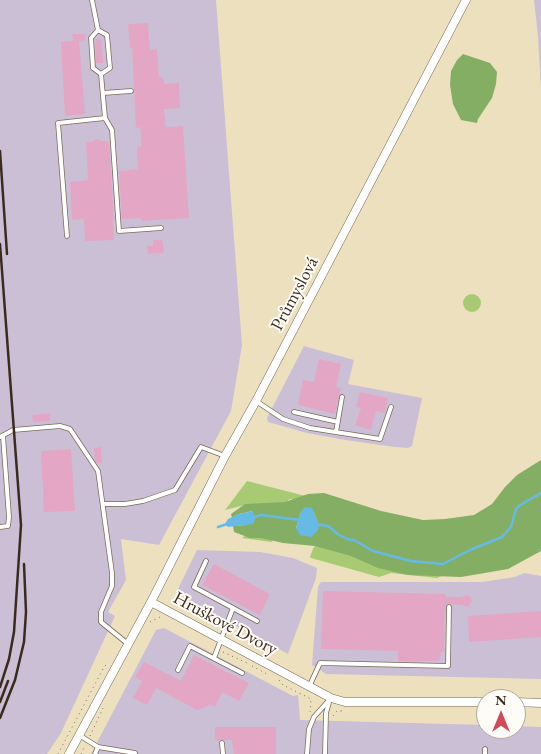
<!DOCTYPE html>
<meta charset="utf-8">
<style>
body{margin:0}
#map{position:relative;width:541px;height:754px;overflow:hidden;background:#ede0bf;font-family:"EB Garamond",serif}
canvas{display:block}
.north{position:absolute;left:476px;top:689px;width:50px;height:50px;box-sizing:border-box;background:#fdfcf7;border:1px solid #afa8a0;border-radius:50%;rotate:0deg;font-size:14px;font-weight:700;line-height:20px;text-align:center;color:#3b2a1e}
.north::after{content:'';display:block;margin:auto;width:18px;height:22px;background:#d1495b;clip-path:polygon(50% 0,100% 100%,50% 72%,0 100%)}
</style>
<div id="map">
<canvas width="541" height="754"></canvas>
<div class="north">N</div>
</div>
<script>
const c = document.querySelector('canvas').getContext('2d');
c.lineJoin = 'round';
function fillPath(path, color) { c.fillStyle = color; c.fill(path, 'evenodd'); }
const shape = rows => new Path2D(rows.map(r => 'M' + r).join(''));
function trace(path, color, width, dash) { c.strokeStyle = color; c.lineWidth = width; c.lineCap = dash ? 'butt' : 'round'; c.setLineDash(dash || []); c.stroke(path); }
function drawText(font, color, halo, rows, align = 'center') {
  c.font = font + ' "EB Garamond",serif'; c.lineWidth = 4; c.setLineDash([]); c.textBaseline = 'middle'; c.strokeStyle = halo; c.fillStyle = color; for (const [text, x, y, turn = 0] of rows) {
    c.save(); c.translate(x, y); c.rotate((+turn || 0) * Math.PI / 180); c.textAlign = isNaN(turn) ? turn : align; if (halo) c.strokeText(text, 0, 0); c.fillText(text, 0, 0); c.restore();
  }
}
fillPath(shape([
 [0,0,216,0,242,345,231,411,159,545,121,539,126,580,108,612,115,616,61,733,47,754,0,754],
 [534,0,541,0,541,89,538,37],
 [304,346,354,360,348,384,422,398,412,446,408,448,395,447,345,440,307,433,268,422,267,418],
 [197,550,260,552,293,558,317,568,316,578,288,654,185,599,178,589],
 [524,573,541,576,541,679,326,674,312,665,318,587,321,582,482,582,515,577],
 [164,628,293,696,298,695,300,720,486,725,486,729,516,729,516,726,541,727,541,754,91,754,156,630]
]), '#cbbfd5');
fillPath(shape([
 '463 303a9 9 0 1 1 18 0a9 9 0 1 1-18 0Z',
 [247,481,321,500,447,574,437,578,391,573,379,577,311,558,310,557,313,549,323,530,297,500,289,499,272,542,242,538,257,526,249,504,225,510]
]), '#a7ca73');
fillPath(shape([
 [463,54,490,63,497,72,496,84,492,98,478,119,477,123,461,120,453,104,450,85,451,71,457,60],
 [541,460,541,551,508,569,461,577,408,575,378,568,351,556,315,546,283,543,261,538,250,538,234,532,233,526,246,525,253,511,239,514,232,518,231,514,245,504,285,502,308,494,324,493,381,511,423,520,445,519,474,515,492,504,505,487,517,475],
 [301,512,314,512,319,525,296,528]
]), '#85ae65');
fillPath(shape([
 [305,507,312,508,319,525,318,530,311,537,300,535,296,528,301,512],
 [253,511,255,520,253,524,228,527,225,524,228,519,239,514]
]), '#67bae3');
trace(shape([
 [254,517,261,515,300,520],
 [315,524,328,526,339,535,347,539,354,540,373,551,411,561,443,564,470,550,502,537,511,527,516,509,520,505,541,493],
 [218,527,227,524]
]), '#67bae3', 2.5);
fillPath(shape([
 [148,23,150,50,157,49,159,77,163,77,164,84,179,83,180,108,164,109,166,127,183,126,189,218,142,221,141,218,122,219,119,171,138,169,137,147,142,146,140,127,136,128,132,48,130,48,128,24],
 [72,34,85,34,86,40,79,41,85,114,65,116,61,42,73,41],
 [95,39,101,39,103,63,96,63],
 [99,139,100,141,109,141,114,220,113,220,114,240,85,241,84,219,72,220,70,182,88,180,86,142,93,142,94,140],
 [153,240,162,240,164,253,148,254,147,246,153,246],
 [319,359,341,364,336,387,341,388,335,414,298,405,303,380,314,382],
 [360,392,388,398,385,413,376,411,371,430,355,425,361,408,356,407],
 [50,413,50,421,33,422,32,415],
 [101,447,102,463,97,463,95,460,94,448],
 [71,449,75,511,44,512,41,451],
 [214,564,270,594,260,615,202,585],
 [323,591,446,594,446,597,461,597,467,595,471,597,472,601,468,607,461,605,446,604,444,652,441,652,439,661,398,661,398,651,321,649],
 [541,611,541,637,469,642,468,616],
 [194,655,249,683,239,701,222,692,215,707,211,705,197,710,156,688,147,705,133,698,142,681,135,677,144,662,181,681],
 [215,727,276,727,276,754,234,754,232,740,215,740]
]), '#e3a7c5');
const service = shape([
 [92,0,98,30,107,35,110,68,101,74],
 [98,30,91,38,93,68,101,74,105,118,112,130,119,231,161,228],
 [103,93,131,91],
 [67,236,58,123,105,118],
 [256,401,283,419,310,428,380,439,391,407],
 [294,412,338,422],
 [336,432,342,397],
 [0,437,13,430,60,426,70,429,98,471,112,573,112,586,101,612,101,622,128,644],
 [104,504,125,504,143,501,175,490,201,447,225,456],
 [0,527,8,526,9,517,3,436],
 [206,561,194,587,257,621],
 [214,658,233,608],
 [178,670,190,646,242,673],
 [309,687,320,663,448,666,449,607],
 [79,735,98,747,95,754],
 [222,743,223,754],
 [98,747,135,753],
 [485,749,485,754],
 [307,754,309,729,314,717,331,698],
 [325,754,326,713,330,699]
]);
const minor = shape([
 [151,602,331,698,345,702,486,702],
 [516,702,541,703],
 [69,754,151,602,225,456,256,401,466,0]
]);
trace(service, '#796a56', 5.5);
trace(minor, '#796a56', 9);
trace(shape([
 [150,622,160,617],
 [223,652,247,663],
 [252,666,269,675],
 [279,680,283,685,311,699,310,712],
 [333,716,337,711,344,711],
 [90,736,103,708],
 [58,754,104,667,108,663],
 [81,754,85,746]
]), '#796a56', 1, [1, 4]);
trace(service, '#fff', 4);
trace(minor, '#fff', 8);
trace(shape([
 [0,151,7,254],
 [0,244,21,525,14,632,9,659,0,687],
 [0,702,8,681],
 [0,718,15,680,24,642,26,612,24,564]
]), '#3b2a1e', 2.5);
drawText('18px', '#3b2a1e', '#fdfcf7', [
 ["Průmyslová",295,294,-62],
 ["Hruškové Dvory",225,624,28]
]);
</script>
